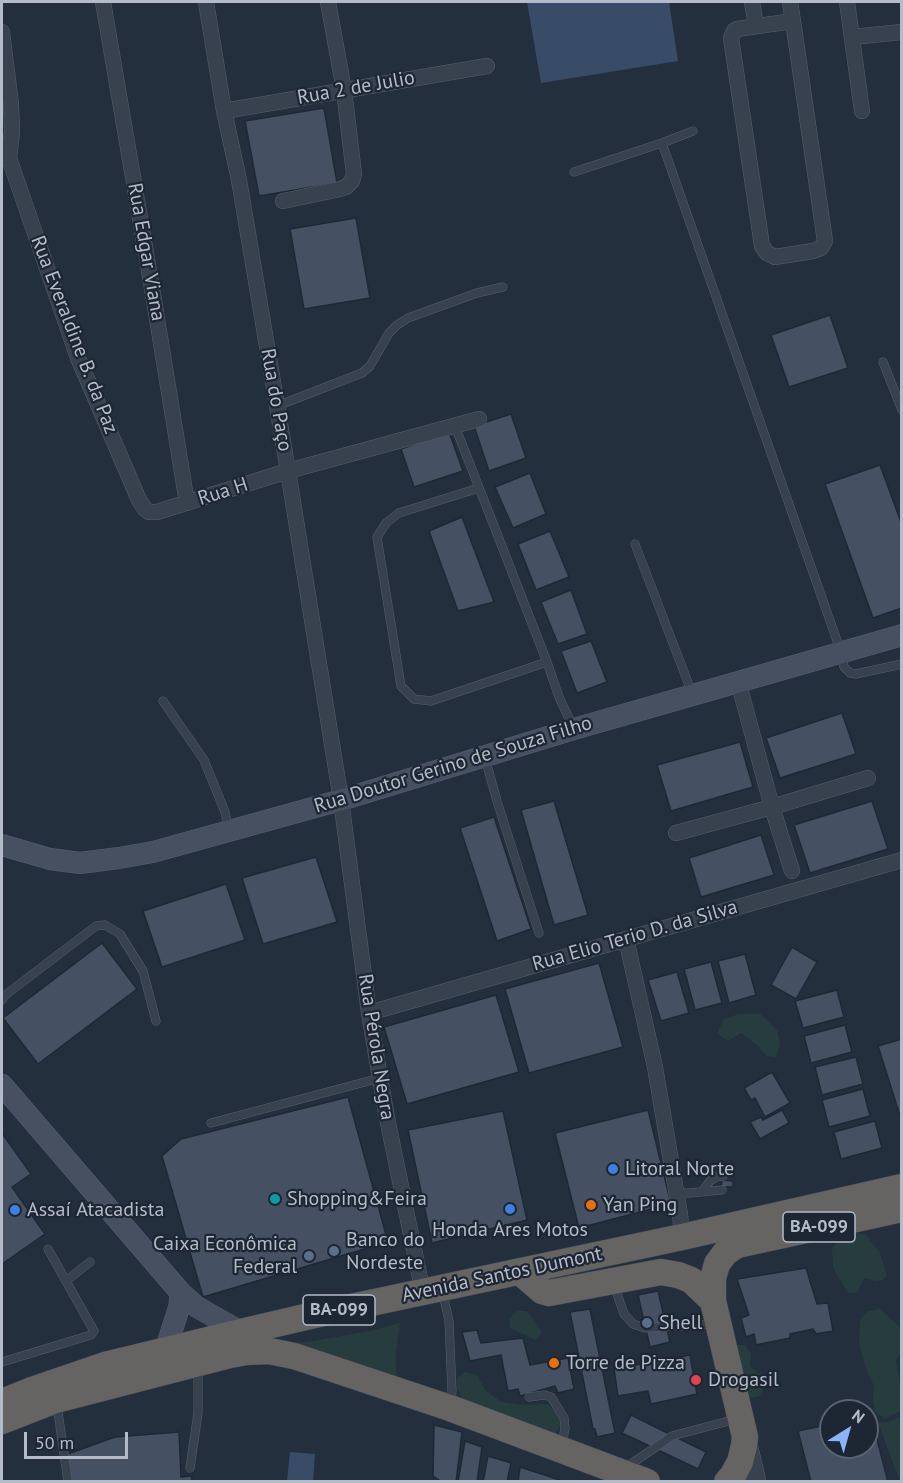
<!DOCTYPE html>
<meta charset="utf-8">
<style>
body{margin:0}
#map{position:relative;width:903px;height:1483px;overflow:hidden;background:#242f3e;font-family:"PT Sans",sans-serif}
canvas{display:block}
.frame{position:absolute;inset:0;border:3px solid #b4bcc9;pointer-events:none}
.north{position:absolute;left:819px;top:1399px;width:60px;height:60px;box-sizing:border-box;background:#1d2633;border:2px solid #59626f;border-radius:50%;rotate:37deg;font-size:16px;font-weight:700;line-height:24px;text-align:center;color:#b4bcc9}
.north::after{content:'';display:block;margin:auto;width:21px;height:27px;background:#8ab4f8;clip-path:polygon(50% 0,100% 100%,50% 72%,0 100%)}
.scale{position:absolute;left:24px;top:1432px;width:104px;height:27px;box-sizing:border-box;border:3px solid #b4bcc9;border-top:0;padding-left:8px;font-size:18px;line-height:21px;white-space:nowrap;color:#b4bcc9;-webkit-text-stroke:4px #1d2633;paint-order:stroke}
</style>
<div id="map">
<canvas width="903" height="1483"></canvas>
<div class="frame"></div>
<div class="north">N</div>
<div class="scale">50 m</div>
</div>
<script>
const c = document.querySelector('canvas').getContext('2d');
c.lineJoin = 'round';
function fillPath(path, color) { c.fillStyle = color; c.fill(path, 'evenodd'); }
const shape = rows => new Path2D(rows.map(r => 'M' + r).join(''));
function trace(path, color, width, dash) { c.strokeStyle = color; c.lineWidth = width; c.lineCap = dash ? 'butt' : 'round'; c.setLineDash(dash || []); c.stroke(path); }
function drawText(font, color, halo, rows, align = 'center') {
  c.font = font + ' "PT Sans",sans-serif'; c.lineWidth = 4.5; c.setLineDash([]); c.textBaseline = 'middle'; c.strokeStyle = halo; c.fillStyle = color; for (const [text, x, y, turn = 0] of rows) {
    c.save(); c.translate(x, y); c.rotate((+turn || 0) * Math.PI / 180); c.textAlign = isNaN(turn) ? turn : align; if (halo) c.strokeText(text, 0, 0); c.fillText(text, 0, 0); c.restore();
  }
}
fillPath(shape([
 [738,1014,760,1014,777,1030,780,1044,776,1057,767,1056,757,1045,741,1033,728,1041,717,1034,723,1020],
 [858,1233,866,1235,880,1253,887,1276,882,1280,876,1281,864,1278,857,1293,847,1292,833,1268,832,1248,846,1234],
 [880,1309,902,1329,901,1353,896,1360,901,1393,901,1411,891,1415,886,1419,875,1412,873,1398,874,1386,867,1371,859,1344,860,1320,867,1311],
 [518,1311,526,1311,534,1320,542,1332,536,1340,510,1328,509,1318],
 [400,1323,396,1351,396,1372,404,1392,270,1345,308,1342,374,1330],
 [735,1345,745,1345,751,1353,750,1366,758,1373,765,1374,764,1386,760,1396,744,1399],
 [464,1372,477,1375,485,1390,501,1402,523,1405,547,1404,559,1414,560,1425,556,1434,542,1433,464,1402,457,1389,457,1379],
 [901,1416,902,1481,900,1482,878,1422,889,1422]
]), '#263c3f');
fillPath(shape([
 [527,2,669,2,678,61,541,83],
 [290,1452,315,1454,313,1481,287,1481]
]), '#394c67');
const building = shape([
 [324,108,337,183,259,196,245,121,324,108],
 [356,218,370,298,304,309,290,229,356,218],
 [830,315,848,368,789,387,771,335,830,315],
 [511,414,526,458,489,471,474,426,511,414],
 [449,432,463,471,414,487,401,449,449,432],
 [880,465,902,525,902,608,873,618,825,484,880,465],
 [530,473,546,514,513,528,495,487,530,473],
 [462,517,494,602,458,611,429,531,462,517],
 [550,531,569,577,536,590,518,544,550,531],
 [571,590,587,634,558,644,541,602,571,590],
 [591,641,607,682,577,693,561,651,591,641],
 [842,713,856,754,780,778,766,738,842,713],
 [740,742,753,787,671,811,657,765,740,742],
 [554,801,588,915,554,925,521,810,554,801],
 [872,801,888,849,810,873,794,825,872,801],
 [494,817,531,929,497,941,460,828,494,817],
 [761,835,774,875,701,897,689,858,761,835],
 [316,857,337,922,263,944,242,878,316,857],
 [226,884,245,940,162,967,143,911,226,884],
 [102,943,137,989,38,1064,3,1018,102,943],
 [792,947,817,962,796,999,771,985,792,947],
 [745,954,756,995,729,1003,718,961,745,954],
 [711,962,722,1003,695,1010,684,969,711,962],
 [599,963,623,1047,529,1073,505,989,599,963],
 [677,972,689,1013,661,1021,648,980,677,972],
 [837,990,844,1017,803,1028,795,1001,837,990],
 [496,995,519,1072,407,1104,384,1027,496,995],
 [845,1025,852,1052,811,1063,804,1036,845,1025],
 [902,1039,902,1122,878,1046,902,1039],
 [856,1057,863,1084,822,1095,815,1067,856,1057],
 [772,1072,790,1103,765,1117,755,1098,751,1100,744,1088,772,1072],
 [863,1089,870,1116,829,1127,822,1100,863,1089],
 [348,1097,388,1242,203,1297,162,1156,181,1139,348,1097],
 [648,1110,671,1204,579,1228,555,1133,648,1110],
 [782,1110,789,1123,760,1139,750,1122,761,1117,763,1120,782,1110],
 [503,1111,527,1220,432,1243,408,1130,503,1111],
 [875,1121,882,1148,841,1159,834,1132,875,1121],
 [2,1133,31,1174,12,1187,45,1234,2,1264,2,1133],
 [722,1180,733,1181,733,1187,721,1187,722,1180],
 [806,1268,817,1304,828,1303,833,1331,816,1334,813,1329,790,1334,790,1338,756,1345,754,1334,746,1337,741,1318,749,1315,737,1279,806,1268],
 [658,1291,670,1342,650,1347,638,1295,658,1291],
 [590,1309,615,1433,597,1437,595,1429,593,1429,570,1312,590,1309],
 [477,1330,481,1343,523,1338,530,1365,568,1358,574,1389,558,1393,555,1386,520,1396,518,1389,508,1391,501,1355,470,1361,462,1332,477,1330],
 [690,1355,697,1394,651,1404,648,1391,618,1396,614,1369,690,1355],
 [631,1415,706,1452,698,1469,622,1433,631,1415],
 [871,1416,888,1482,811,1482,798,1431,831,1424,831,1447,867,1447,867,1417,871,1416],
 [434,1425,462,1432,456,1482,442,1482,433,1476,434,1425],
 [179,1432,181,1477,192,1476,191,1482,69,1482,65,1455,115,1437,179,1432],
 [465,1441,482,1447,477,1482,458,1482,465,1441],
 [488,1456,511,1463,507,1482,483,1482,488,1456],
 [520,1467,566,1482,518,1482,520,1467]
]);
fillPath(building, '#455162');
trace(building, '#1f2835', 1.5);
const service = shape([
 [662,143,841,652,844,667,850,673,856,674,902,664],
 [574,172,662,143,693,131],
 [883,362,902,410],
 [277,406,362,373,370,366,389,333,397,325,408,318,477,293,503,287],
 [455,426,547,662,559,697,574,729],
 [479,488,399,513,386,523,377,537,401,686,414,699,431,701,547,662],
 [635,544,692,693],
 [163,701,204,760,225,812,229,829],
 [485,758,497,801,539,933],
 [2,1000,4,996,96,926,105,925,120,934,143,971,156,1021],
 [211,1123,380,1078],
 [702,1192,710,1181,716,1177,723,1176],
 [676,1194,722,1190],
 [66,1281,90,1262],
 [614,1285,624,1314,633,1324,645,1328,714,1324],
 [442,1290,449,1321,452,1391,451,1403],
 [2,1362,91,1335,94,1331,48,1249],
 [529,1397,544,1395,551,1397,564,1418,565,1428,562,1445],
 [57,1405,68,1482],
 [190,1468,198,1413,198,1368],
 [625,1468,672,1436,736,1419]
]);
const minor = shape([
 [103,2,153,294,187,503],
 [206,2,224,111,239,180,288,471,341,800,369,1013,380,1078,388,1123,423,1293],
 [752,2,756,26],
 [790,2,793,21,737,29,734,31,731,38,762,246,767,253,775,257,813,251,821,248,825,241,793,21],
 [847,2,862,111],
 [2,32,11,104,12,132,9,158],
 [852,37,902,32],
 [224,111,487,66],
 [2,148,9,158,78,358,139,500,145,509,149,512,157,512,288,471,479,419],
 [283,201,340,189,346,187,352,181,354,174,344,90,328,2],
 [738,681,772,807,792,871],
 [676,833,772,807,868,778],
 [626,939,655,1067,680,1214,682,1237],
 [369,1013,902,860]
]);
const tertiary = shape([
 [746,1440,756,1482]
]);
const secondary = shape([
 [2,845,50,859,80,863,119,858,153,852,341,800,574,729,902,635],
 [2,1085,181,1293,197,1307,241,1332],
 [165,1351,179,1308,181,1293]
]);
const trunk = shape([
 [520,1272,542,1291,549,1293,661,1272,678,1275,691,1280,713,1301],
 [2,1402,32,1390,105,1365,241,1332,314,1315,682,1237,902,1187],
 [2,1421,56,1400,230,1355,246,1352,269,1351,294,1356,450,1408,647,1482],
 [727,1482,733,1475,740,1462,744,1446,745,1437,713,1301,713,1278,717,1264,725,1253,737,1245,902,1209]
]);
trace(service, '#565f6c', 9);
trace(minor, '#565f6c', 16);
trace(tertiary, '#565f6c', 21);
trace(secondary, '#565f6c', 22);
trace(trunk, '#434c59', 27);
trace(service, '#38414e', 8);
trace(minor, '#38414e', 15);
trace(tertiary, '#38414e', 20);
trace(secondary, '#465061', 21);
trace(trunk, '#656462', 26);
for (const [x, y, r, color] of [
 [613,1169,6,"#3f7fe0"],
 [275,1199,6,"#0f9aa8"],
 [591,1205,6,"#e8710a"],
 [510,1209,6,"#3f7fe0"],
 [15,1210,6,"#3f7fe0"],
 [334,1251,6,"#5c6f8a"],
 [309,1256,6,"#5c6f8a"],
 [647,1323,6,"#5c6f8a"],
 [554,1363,6,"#e8710a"],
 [696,1380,6,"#e0444e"]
]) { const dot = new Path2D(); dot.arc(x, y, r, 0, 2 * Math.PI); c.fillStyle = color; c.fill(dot); trace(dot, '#1d2633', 2); }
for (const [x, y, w] of [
 [819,1227,72],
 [339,1310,72]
]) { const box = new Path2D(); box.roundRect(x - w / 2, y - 15, w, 30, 4.5); c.fillStyle = '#1d2633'; c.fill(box); trace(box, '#b4bcc9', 1.5); }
drawText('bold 18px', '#b4bcc9', null, [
 ["BA-099",819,1227],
 ["BA-099",339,1310]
]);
drawText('20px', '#b4bcc9', '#1d2633', [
 ["Rua 2 de Julio",356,88,-10],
 ["Rua Edgar Viana",146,252,80],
 ["Rua Everaldine B. da Paz",74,335,69],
 ["Rua do Paço",276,400,80],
 ["Rua H",223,492,-18],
 ["Rua Doutor Gerino de Souza Filho",453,765,-17],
 ["Rua Elio Terio D. da Silva",635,936,-16],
 ["Rua Pérola Negra",376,1047,81],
 ["Avenida Santos Dumont",502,1275,-12]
]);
drawText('20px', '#b4bcc9', '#1d2633', [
 ["Litoral Norte",625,1169],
 ["Shopping&Feira",287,1199],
 ["Yan Ping",603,1205],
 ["Assaí Atacadista",27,1210],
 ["Honda Ares Motos",510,1230,"center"],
 ["Banco do",346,1240],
 ["Nordeste",346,1263],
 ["Caixa Econômica",297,1244,"right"],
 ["Federal",297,1267,"right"],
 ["Shell",659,1323],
 ["Torre de Pizza",566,1363],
 ["Drogasil",708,1380]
], 'left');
</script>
